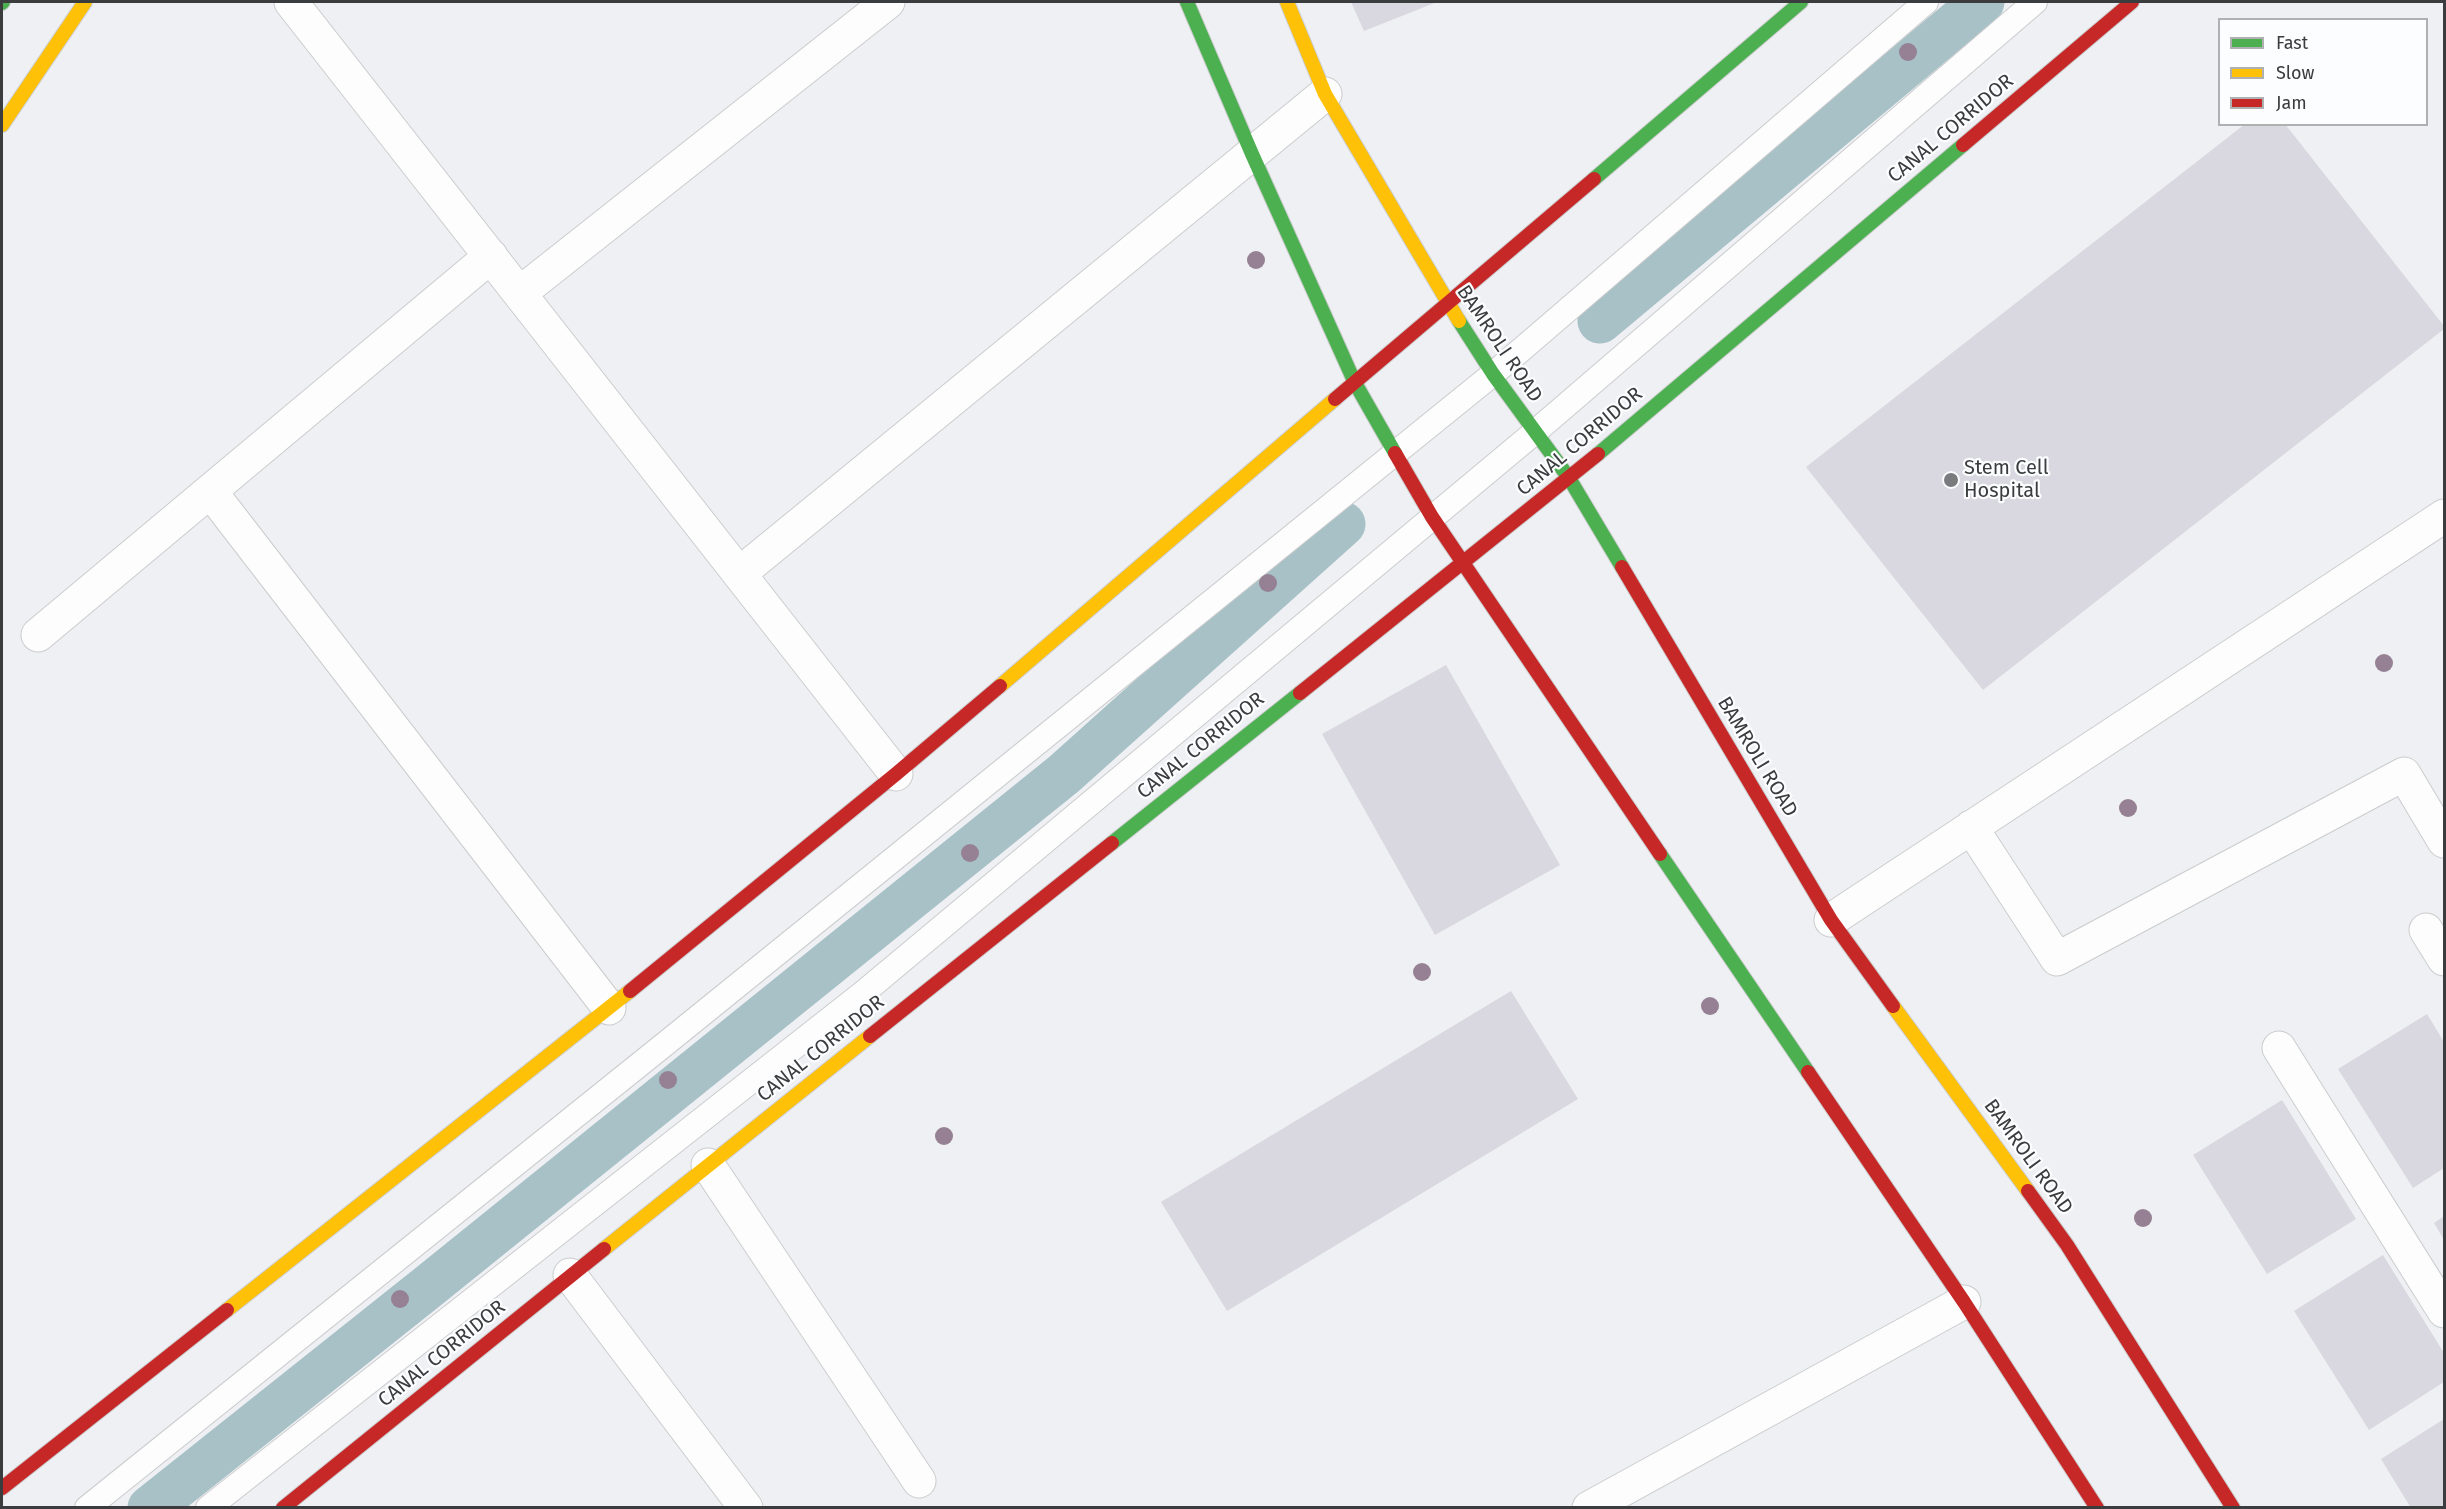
<!DOCTYPE html>
<style>
body{margin:0}
#map{position:relative;width:2446px;height:1509px;overflow:hidden;background:#eff0f3;font-family:"Fira Sans",sans-serif}
canvas{display:block}
.frame{position:absolute;inset:0;border:3px solid #3b3c3d;pointer-events:none}
.legend{position:absolute;left:2218px;top:18px;width:210px;height:108px;box-sizing:border-box;background:#fcfdff;border:2px solid #afb0b1;margin:0;padding:8px 10px;list-style:none;font-size:18px;color:#3b3c3d}
.legend li{display:flex;align-items:center;gap:12px;height:30px}
.legend b{width:30px;border:2px solid #afb0b1}
</style>
<div id="map">
<canvas width="2446" height="1509"></canvas>
<div class="frame"></div>
<ul class="legend">
<li><b style="height:8px;background:#4caf50"></b>Fast</li>
<li><b style="height:8px;background:#ffc107"></b>Slow</li>
<li><b style="height:8px;background:#c62828"></b>Jam</li>
</ul>
</div>
<script>
const c = document.querySelector('canvas').getContext('2d');
c.lineJoin = 'round';
const shape = rows => new Path2D(rows.map(r => 'M' + r).join(''));
function trace(path, color, width, dash) { c.strokeStyle = color; c.lineWidth = width; c.lineCap = dash ? 'butt' : 'round'; c.setLineDash(dash || []); c.stroke(path); }
function fillPath(path, color) { c.fillStyle = color; c.fill(path, 'evenodd'); }
function drawText(font, color, halo, rows, align = 'center') {
  c.font = font + ' "Fira Sans",sans-serif'; c.lineWidth = 4.5; c.setLineDash([]); c.textBaseline = 'middle'; c.strokeStyle = halo; c.fillStyle = color; for (const [text, x, y, turn = 0] of rows) {
    c.save(); c.translate(x, y); c.rotate((+turn || 0) * Math.PI / 180); c.textAlign = isNaN(turn) ? turn : align; if (halo) c.strokeText(text, 0, 0); c.fillText(text, 0, 0); c.restore();
  }
}
trace(shape([
 [1600,321,1982,2],
 [150,1508,429,1286,1064,774,1343,524]
]), '#a7c1c7', 45);
fillPath(shape([
 [1351,2,1437,2,1364,31],
 [2245,124,2285,124,2444,326,2444,329,1983,690,1806,467],
 [1446,665,1560,865,1435,935,1322,734],
 [1511,991,1578,1099,1227,1311,1161,1202],
 [2427,1014,2444,1042,2444,1168,2413,1188,2338,1069],
 [2282,1100,2356,1219,2267,1274,2193,1155],
 [2444,1216,2444,1240,2434,1223],
 [2383,1255,2444,1353,2444,1382,2369,1430,2294,1311],
 [2444,1419,2444,1508,2411,1508,2381,1459]
]), '#d9d7df');
const lane = shape([
 [87,1508,665,1044,1493,374,1926,2],
 [208,1508,863,993,1535,432,2035,2]
]);
const street = shape([
 [291,2,896,774],
 [520,293,888,2],
 [210,491,609,1008],
 [739,574,1325,94],
 [38,635,491,256],
 [1971,827,2057,959,2404,774,2444,841],
 [1831,920,2444,516],
 [2426,930,2444,959],
 [2279,1048,2444,1311],
 [708,1165,919,1481],
 [570,1275,746,1508],
 [1589,1508,1964,1302]
]);
const fast = shape([
 [1187,2,1252,154,1355,383,1395,453],
 [2,3,3,2],
 [1594,179,1801,2],
 [1459,321,1493,374,1569,478,1622,567],
 [1598,454,1963,145],
 [1112,843,1300,693],
 [1660,854,1808,1072]
]);
const slow = shape([
 [1287,2,1325,94,1459,321],
 [2,125,85,2],
 [1000,686,1335,399],
 [1893,1006,2028,1191],
 [604,1249,870,1036],
 [227,1310,630,991]
]);
const jam = shape([
 [1963,145,2132,2],
 [1335,399,1594,179],
 [1395,453,1432,517,1660,854],
 [1622,567,1831,920,1893,1006],
 [1300,693,1598,454],
 [630,991,896,774,1000,686],
 [870,1036,1112,843],
 [1808,1072,1964,1302,2097,1508],
 [2028,1191,2067,1245,2233,1508],
 [2,1488,227,1310],
 [283,1508,604,1249]
]);
trace(lane, '#cbcccd', 26);
trace(street, '#cbcccd', 35);
trace(fast, '#cbcccd', 16);
trace(slow, '#cbcccd', 16);
trace(jam, '#cbcccd', 16);
trace(lane, '#fdfdfd', 24);
trace(street, '#fdfdfd', 33);
trace(fast, '#4caf50', 14);
trace(slow, '#ffc107', 14);
trace(jam, '#c62828', 14);
c.fillStyle = '#958193';
for (const [x, y] of [
 [1908,52],
 [1256,260],
 [1268,583],
 [2384,663],
 [2128,808],
 [970,853],
 [1422,972],
 [1710,1006],
 [668,1080],
 [944,1136],
 [2143,1218],
 [400,1299]
]) { c.beginPath(); c.arc(x, y, 9, 0, 2 * Math.PI); c.fill(); }
for (const [x, y, r, color] of [
 [1951,480,8,"#7a7b7d"]
]) { const dot = new Path2D(); dot.arc(x, y, r, 0, 2 * Math.PI); c.fillStyle = color; c.fill(dot); trace(dot, '#fcfdff', 2); }
drawText('20px', '#3b3c3d', '#fcfdff', [
 ["CANAL CORRIDOR",1951,129,-40],
 ["BAMROLI ROAD",1499,344,56],
 ["CANAL CORRIDOR",1580,442,-40],
 ["CANAL CORRIDOR",1201,746,-39],
 ["BAMROLI ROAD",1757,757,59],
 ["CANAL CORRIDOR",821,1049,-39],
 ["BAMROLI ROAD",2028,1157,54],
 ["CANAL CORRIDOR",442,1354,-39]
]);
drawText('20px', '#3b3c3d', '#fcfdff', [
 ["Stem Cell",1964,468],
 ["Hospital",1964,491]
], 'left');
</script>
